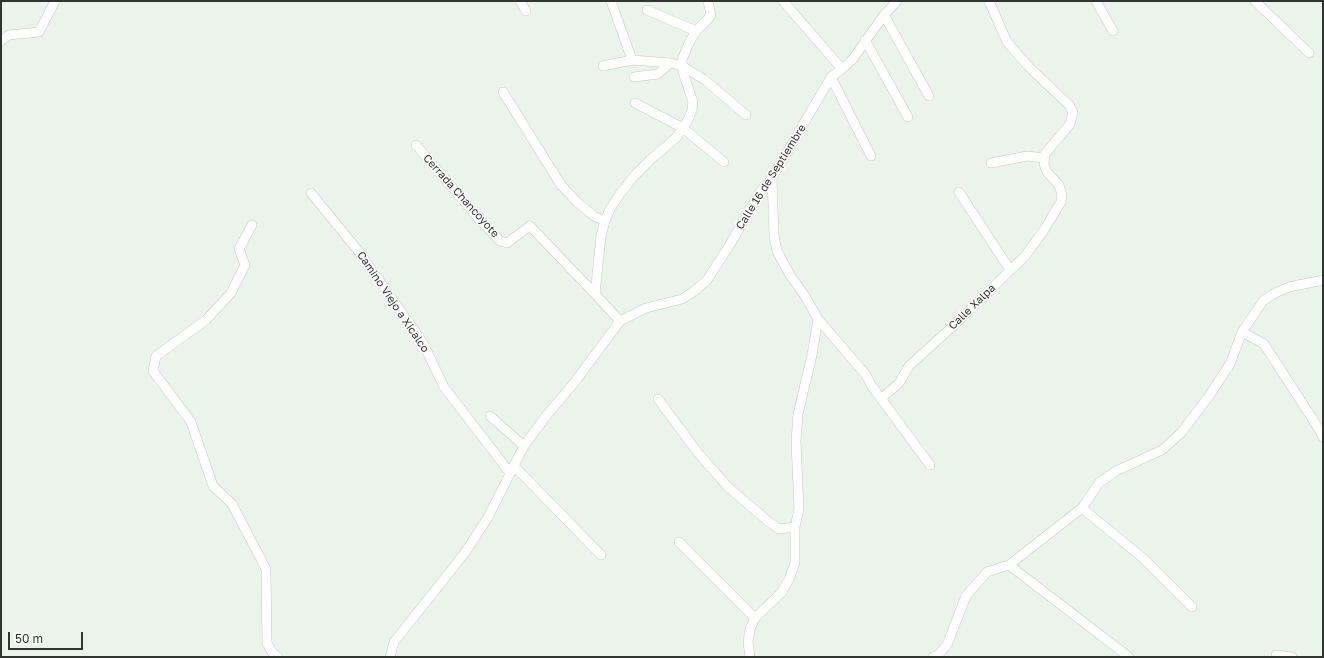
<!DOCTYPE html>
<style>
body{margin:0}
#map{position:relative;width:1324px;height:658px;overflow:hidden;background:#eaf4ea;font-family:"Golos Text",sans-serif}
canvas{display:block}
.frame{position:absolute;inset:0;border:2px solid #313531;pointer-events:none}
.scale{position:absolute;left:8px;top:632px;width:75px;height:18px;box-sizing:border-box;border:2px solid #313531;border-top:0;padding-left:5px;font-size:12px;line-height:14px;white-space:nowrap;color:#313531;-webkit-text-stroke:3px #fff;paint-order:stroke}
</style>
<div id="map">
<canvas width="1324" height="658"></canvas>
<div class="frame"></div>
<div class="scale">50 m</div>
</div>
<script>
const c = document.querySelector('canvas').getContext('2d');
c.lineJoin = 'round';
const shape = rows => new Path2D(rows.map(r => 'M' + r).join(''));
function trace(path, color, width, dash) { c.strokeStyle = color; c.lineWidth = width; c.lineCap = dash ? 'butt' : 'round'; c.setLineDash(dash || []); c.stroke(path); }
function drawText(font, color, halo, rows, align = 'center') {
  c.font = font + ' "Golos Text",sans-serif'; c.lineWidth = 3; c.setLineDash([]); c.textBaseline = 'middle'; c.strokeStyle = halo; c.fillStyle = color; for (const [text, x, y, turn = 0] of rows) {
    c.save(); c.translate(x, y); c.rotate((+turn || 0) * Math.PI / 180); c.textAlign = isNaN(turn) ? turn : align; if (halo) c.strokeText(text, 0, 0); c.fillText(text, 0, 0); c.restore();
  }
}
const street = shape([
 [520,1,526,11],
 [783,1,842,69],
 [1096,1,1113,31],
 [1255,1,1309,53],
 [647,10,696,31],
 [884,15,929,96],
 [865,40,908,117],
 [1,41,9,35,39,32,55,1],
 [632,60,670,63],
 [603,66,632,60,611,1],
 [634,77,658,74,670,63,682,66,705,80,746,115],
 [831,77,871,156],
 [503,92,561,185,577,202,594,216,605,221],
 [635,103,683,128,724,162],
 [416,145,480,220,500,241,507,243,530,226,595,294],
 [991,163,1027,156,1045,158],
 [772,178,774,236,777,251,790,275,805,296,818,319,866,375,871,385,930,465],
 [959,192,1010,270],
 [311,193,360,253,423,343,444,387,510,473],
 [252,225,239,249,245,265,231,293,206,320,156,356,153,371,191,422,213,486,232,504,266,569,267,643,272,652,278,657],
 [620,321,595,294,601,236,605,221,610,209,620,194,635,175,650,160,676,138,688,120,692,110,693,102,684,75,682,66,682,60,689,43,696,31,709,18,711,15,708,1],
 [1242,332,1264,344,1317,426,1323,437],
 [658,399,698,453,728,487,769,522,779,529,795,527],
 [881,399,899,383,909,366,951,328,1025,256,1044,230,1061,202,1062,195,1059,185,1047,172,1044,164,1045,154,1070,124,1073,112,1069,105,1029,67,1007,42,989,1],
 [490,416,524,446],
 [514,466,601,555],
 [1082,508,1144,559,1192,607],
 [679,542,755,618],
 [1009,565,1129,657],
 [1276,655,1292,657],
 [390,657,394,642,464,554,487,519,524,446,546,416,574,383,620,321,646,308,682,299,693,292,707,280,729,246,760,192,772,178,831,77,842,69,852,60,884,15,897,1],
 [750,657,748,642,750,629,755,618,782,592,789,579,795,563,795,527,799,509,796,442,798,414,812,355,818,319],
 [933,657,938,655,947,645,966,596,987,572,1009,565,1082,508,1099,483,1116,471,1162,450,1181,433,1209,396,1230,364,1242,332,1263,301,1273,294,1289,287,1323,280]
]);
trace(street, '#c3ccc3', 10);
trace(street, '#fff', 9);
drawText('11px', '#313531', '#fff', [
 ["Calle 16 de Septiembre",771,177,-58],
 ["Cerrada Chancoyote",461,196,48],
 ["Camino Viejo a Xicalco",393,302,56],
 ["Calle Xalpa",972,307,-44]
]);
</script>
